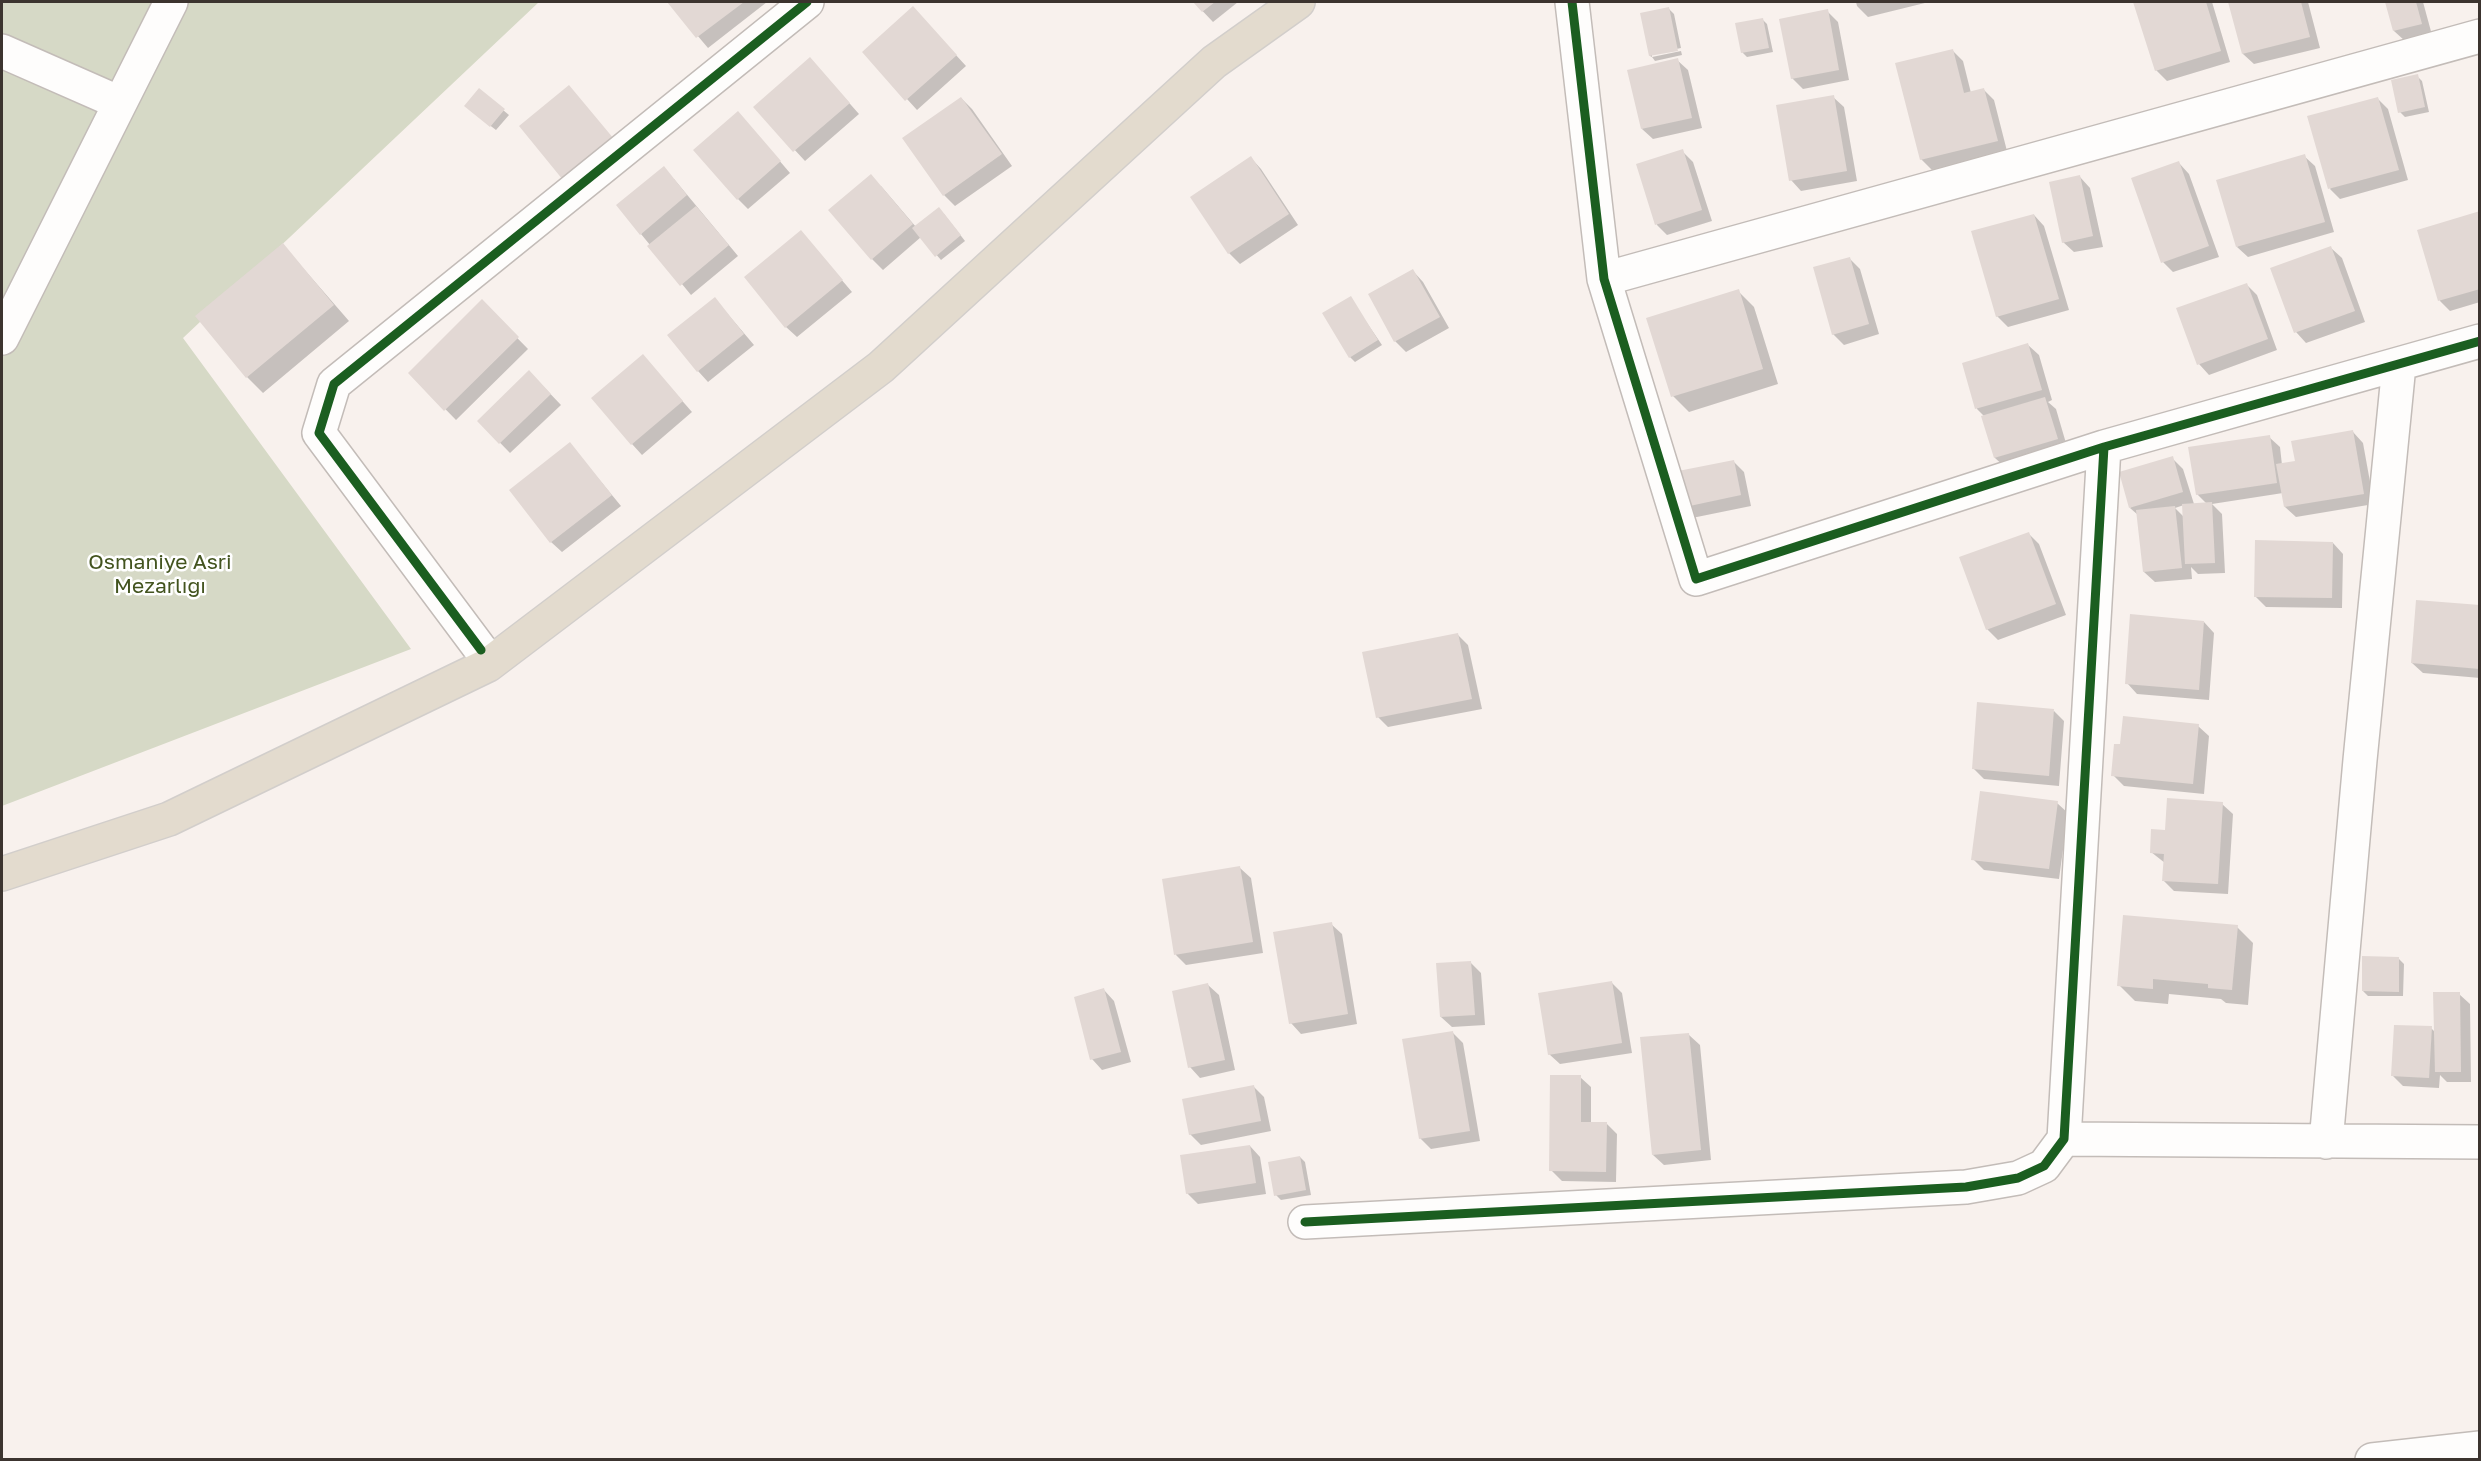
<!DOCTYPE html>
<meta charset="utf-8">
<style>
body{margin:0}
#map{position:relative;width:2481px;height:1461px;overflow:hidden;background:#f8f1ed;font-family:"Golos Text",sans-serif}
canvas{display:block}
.frame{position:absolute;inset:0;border:3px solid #3c342f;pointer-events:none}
</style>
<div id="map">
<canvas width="2481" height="1461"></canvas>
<div class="frame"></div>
</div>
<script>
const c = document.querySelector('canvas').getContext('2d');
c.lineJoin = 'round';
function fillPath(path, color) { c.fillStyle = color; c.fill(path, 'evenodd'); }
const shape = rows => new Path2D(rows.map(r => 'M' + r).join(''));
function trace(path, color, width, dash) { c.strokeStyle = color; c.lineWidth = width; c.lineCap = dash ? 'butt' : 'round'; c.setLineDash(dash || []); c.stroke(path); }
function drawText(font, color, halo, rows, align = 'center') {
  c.font = font + ' "Golos Text",sans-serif'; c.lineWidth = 5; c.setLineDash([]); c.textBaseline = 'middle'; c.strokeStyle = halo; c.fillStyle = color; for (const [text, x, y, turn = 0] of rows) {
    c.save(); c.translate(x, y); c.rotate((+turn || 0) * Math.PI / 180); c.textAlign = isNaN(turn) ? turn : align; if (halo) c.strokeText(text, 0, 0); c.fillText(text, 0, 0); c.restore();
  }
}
fillPath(shape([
 [2,2,539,2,183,338,411,649,2,806]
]), '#d6d9c6');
fillPath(shape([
 [669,2,767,2,708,48],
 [1194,2,1238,2,1213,22],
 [1856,2,1929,2,1868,17,1857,6],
 [2135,2,2212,2,2230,62,2167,81,2156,70],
 [2230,2,2308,2,2320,48,2254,64,2243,54],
 [2386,2,2423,2,2432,35,2405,41,2394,31],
 [1669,9,1674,14,1681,48,1652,54,1652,57,1650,56],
 [1827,11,1838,22,1849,80,1803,89,1792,78],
 [923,19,966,66,917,110,907,99],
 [1762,19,1767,24,1773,52,1747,57,1742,52],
 [1681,51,1682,55,1655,61,1652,57],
 [1953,51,1963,61,1971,93,1984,90,1994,100,2007,151,1932,170,1921,159],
 [1677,60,1688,70,1702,128,1653,139,1642,129],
 [820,70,859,114,805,161,755,107],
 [2417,76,2422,81,2429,112,2405,117,2400,112],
 [479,90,509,115,496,130,471,111],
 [1833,97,1844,107,1857,181,1801,191,1791,180],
 [961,98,972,109,1012,166,955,206,944,195,904,139],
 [2377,98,2388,109,2408,180,2340,199,2330,189],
 [748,124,790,173,748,209,738,199],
 [1682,151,1693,162,1712,221,1667,235,1657,225,1638,165],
 [2304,156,2315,166,2334,232,2248,257,2237,247],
 [1251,158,1261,169,1298,225,1240,264,1229,253,1192,198],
 [2179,163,2189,174,2219,257,2173,272,2163,262],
 [2080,177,2090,188,2103,247,2074,252,2063,242],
 [674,179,738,256,691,295,641,234],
 [881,186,916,227,944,214,965,241,941,260,921,237,883,270,872,259],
 [2480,212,2480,302,2450,311,2440,301,2419,231],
 [2034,215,2044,226,2069,310,2008,327,1997,316],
 [801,232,852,292,797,337,786,327],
 [283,245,349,321,263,393,247,377],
 [2331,248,2342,258,2365,322,2306,343,2296,332],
 [1849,258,1860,269,1879,334,1844,345,1833,334],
 [1413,271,1423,282,1449,328,1406,352,1395,341],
 [2246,284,2257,295,2277,350,2209,375,2199,364],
 [1738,291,1754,307,1778,384,1689,412,1673,396],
 [1350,298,1382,345,1355,362,1350,357],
 [715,299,754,345,708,382,698,371],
 [482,302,528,349,456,420,410,373],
 [2028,345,2039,355,2052,400,2048,402,2056,409,2068,450,2006,468,1995,458,1984,416,1977,409,1963,364],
 [643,356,692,412,642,455,632,444],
 [540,383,561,405,510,453,479,421],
 [2353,432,2363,443,2374,504,2296,517,2285,507,2283,493,2212,504,2222,514,2225,573,2198,574,2191,567,2192,579,2155,582,2144,572,2138,515,2130,508,2172,458,2183,469,2194,504,2207,504,2197,494,2269,437,2280,447,2282,465,2297,462],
 [2184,505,2184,517,2175,508],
 [570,444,621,506,562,552,551,542],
 [1733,461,1744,472,1751,506,1692,518,1682,507],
 [2029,534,2039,544,2066,615,1998,640,1987,629],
 [2333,543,2343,554,2342,608,2266,607,2255,596],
 [2480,607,2480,678,2423,673,2412,663],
 [2204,622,2214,633,2209,700,2137,694,2127,683],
 [1458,635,1468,645,1482,709,1388,727,1378,717],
 [2054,711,2064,721,2059,786,1984,779,1973,768],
 [2198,726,2209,736,2204,794,2124,786,2113,775],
 [2057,803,2068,813,2059,879,1984,870,1973,859],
 [2222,804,2233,814,2228,894,2174,891,2163,880,2165,863,2151,852,2166,832],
 [1240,868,1251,878,1263,953,1186,965,1176,955,1163,880],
 [1331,924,1342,934,1357,1024,1301,1034,1291,1023],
 [2237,927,2253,943,2248,1005,2226,1003,2221,999,2169,994,2168,1004,2135,1001,2119,985],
 [2399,959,2404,964,2403,996,2368,996,2363,991],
 [1470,962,1481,973,1485,1025,1452,1027,1441,1017],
 [1612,983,1622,993,1632,1053,1560,1064,1549,1054],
 [1208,985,1219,995,1235,1070,1200,1078,1190,1067],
 [1104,990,1114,1001,1131,1062,1102,1070,1092,1059],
 [2459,994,2470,1004,2471,1082,2447,1082,2440,1075,2439,1088,2403,1086,2393,1076,2431,1028,2436,1033],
 [1453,1033,1463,1043,1480,1141,1431,1149,1420,1138],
 [1689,1035,1700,1045,1711,1160,1664,1165,1653,1155],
 [1580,1077,1591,1087,1591,1123,1606,1123,1617,1134,1616,1182,1562,1181,1551,1170],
 [1254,1087,1264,1097,1271,1131,1201,1145,1190,1134],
 [1250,1146,1260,1157,1266,1194,1198,1204,1187,1193],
 [1300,1157,1305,1162,1311,1195,1281,1200,1276,1195]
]), '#0003');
fillPath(shape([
 [667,2,744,2,696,38],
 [1193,2,1215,2,1202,12],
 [2133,2,2206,2,2221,51,2155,71],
 [2228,2,2301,2,2310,37,2242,54],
 [2385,2,2416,2,2422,24,2393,31],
 [913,6,957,55,905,101,862,52],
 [1669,7,1678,51,1649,56,1640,13],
 [1828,9,1839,70,1791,79,1779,19],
 [1763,18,1769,48,1741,53,1735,23],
 [1953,49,1964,93,1984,88,1998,141,1920,160,1895,63],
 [810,57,850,103,793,152,753,107],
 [1678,58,1692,118,1641,129,1627,70],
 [2418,74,2425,107,2398,113,2391,80],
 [569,85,614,139,563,180,519,126],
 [479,88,505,109,490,127,464,106],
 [1834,95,1847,171,1789,181,1776,105],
 [961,97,1002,154,943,196,902,138],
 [2378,97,2399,170,2328,189,2307,116],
 [738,111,781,161,737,200,693,150],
 [1683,149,1702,210,1655,225,1636,164],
 [2305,154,2325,222,2236,247,2216,180],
 [1251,156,1289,214,1228,254,1190,197],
 [2179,161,2209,246,2161,263,2131,178],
 [664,166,687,195,640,235,616,205],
 [871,174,913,224,871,260,828,210],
 [2080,175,2093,236,2062,243,2049,182],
 [696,206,729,245,680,286,647,246],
 [939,207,961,235,935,257,912,228],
 [2480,211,2480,289,2438,301,2417,230],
 [2034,214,2059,299,1996,317,1971,231],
 [801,230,843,280,785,328,744,277],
 [283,243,334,305,246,378,195,316],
 [2331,246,2355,311,2294,333,2270,268],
 [1850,257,1869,324,1832,335,1813,267],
 [1413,269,1440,317,1394,342,1368,294],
 [2247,283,2268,339,2197,365,2176,308],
 [1739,289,1763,369,1671,397,1646,318],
 [1351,296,1378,340,1349,358,1322,313],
 [715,297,744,334,697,372,667,335],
 [482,299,519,337,444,411,408,373],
 [2028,343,2042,390,1975,409,1962,363],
 [643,354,683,401,631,445,591,398],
 [529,370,551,394,499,444,477,421],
 [2045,397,2058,439,1994,458,1981,416],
 [2353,430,2364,494,2284,507,2276,464,2295,461,2291,441],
 [2270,435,2277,483,2196,495,2188,447],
 [570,442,612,495,550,543,509,490],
 [2173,456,2183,492,2129,508,2119,472],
 [1734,460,1741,495,1680,508,1673,472],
 [2212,502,2215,563,2185,564,2182,504],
 [2175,506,2182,568,2143,572,2136,510],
 [2029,532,2056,604,1986,630,1959,557],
 [2255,540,2333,542,2332,598,2254,597],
 [2416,600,2480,605,2480,669,2411,663],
 [2130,614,2204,621,2199,690,2125,684],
 [1458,633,1472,699,1376,718,1362,652],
 [1977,702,2054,709,2049,776,1972,769],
 [2123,716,2199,724,2193,784,2111,776,2114,744,2120,744],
 [1980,791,2058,801,2049,869,1971,860],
 [2167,798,2223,802,2218,884,2162,881,2164,854,2150,853,2151,829,2165,830],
 [1240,866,1253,942,1174,955,1162,879],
 [2123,915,2238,925,2232,990,2208,988,2208,984,2153,979,2153,989,2117,986],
 [1332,922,1348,1014,1289,1024,1273,932],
 [2362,956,2399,957,2399,992,2362,991],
 [1471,961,1475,1015,1440,1017,1436,963],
 [1612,981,1622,1043,1548,1055,1538,993],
 [1208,983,1225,1060,1188,1068,1172,991],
 [1104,988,1121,1052,1090,1060,1074,997],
 [2433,992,2460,992,2461,1072,2435,1072],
 [2394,1025,2432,1026,2429,1078,2391,1076],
 [1453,1031,1470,1131,1419,1139,1402,1039],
 [1689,1033,1701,1150,1652,1155,1640,1037],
 [1550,1075,1581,1075,1581,1122,1607,1122,1606,1172,1549,1171],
 [1254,1085,1261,1121,1189,1135,1182,1099],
 [1250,1145,1256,1183,1186,1194,1180,1155],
 [1300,1156,1306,1190,1274,1196,1268,1162]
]), '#e2d8d4');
const minor = shape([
 [1572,2,1604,279,1696,579,2104,447,2480,341],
 [2,51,120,103],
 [1604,279,2480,36],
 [2,338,171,2],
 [481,650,319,433,334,384,807,2],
 [2064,1139,2480,1142],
 [2326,1142,2360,760,2399,365],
 [1305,1222,1966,1187,2018,1178,2044,1166,2064,1139,2104,447],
 [2372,1460,2480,1448]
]);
const trunk = shape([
 [2,874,169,819,488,665,881,367,1214,62,1298,2]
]);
trace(minor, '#c3bcb8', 36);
trace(trunk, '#d2cecb', 36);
trace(minor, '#fefdfc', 33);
trace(trunk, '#e3dbce', 33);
trace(shape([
 [1572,2,1604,279,1696,579,2104,447,2480,341],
 [481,650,319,433,334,384,807,2],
 [1305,1222,1966,1187,2018,1178,2044,1166,2064,1139,2104,447]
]), '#1b5e20', 9);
drawText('21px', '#43541f', '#fff', [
 ["Osmaniye Asri",160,562],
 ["Mezarlığı",160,586]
]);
</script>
